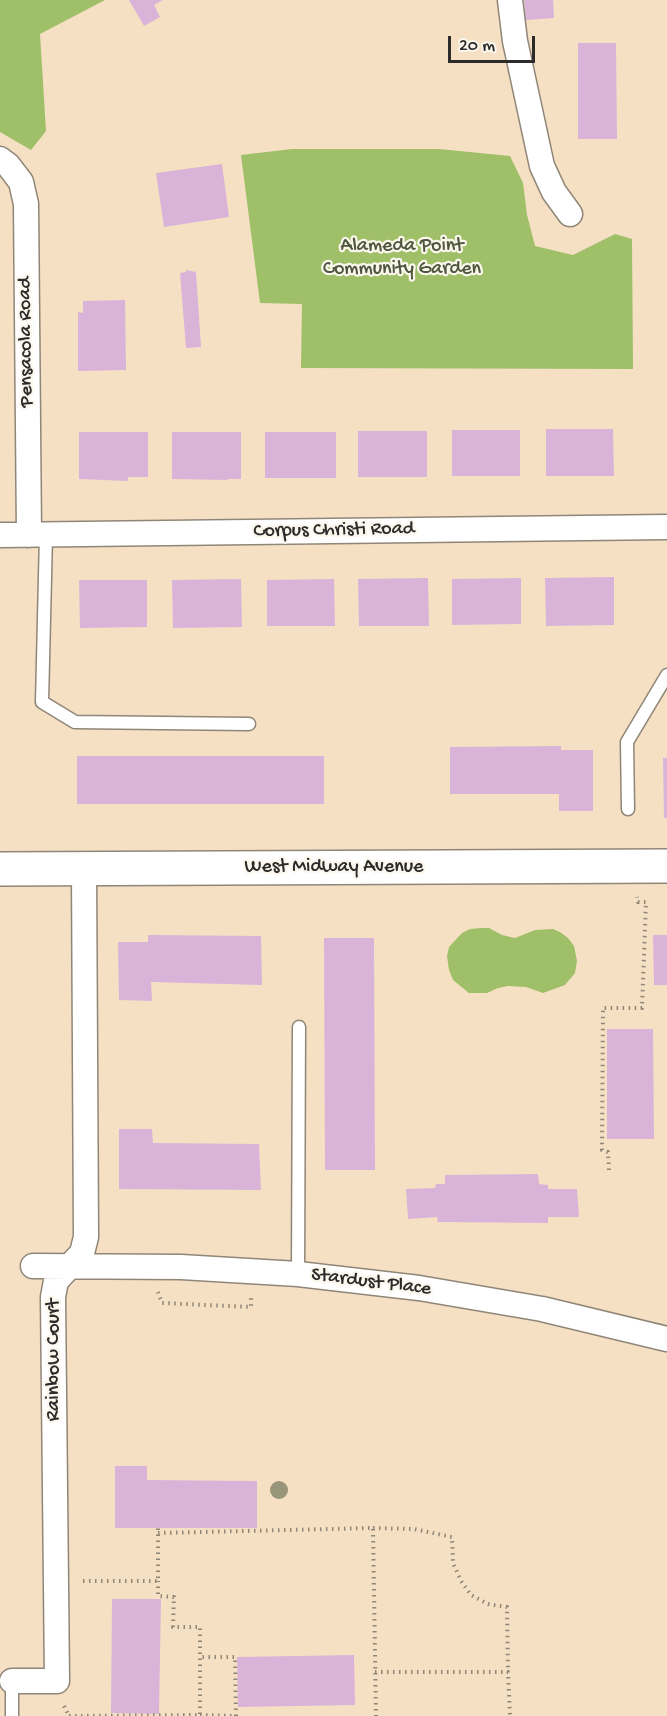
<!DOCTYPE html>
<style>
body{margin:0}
#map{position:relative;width:667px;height:1716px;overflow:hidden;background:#f5e0c4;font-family:"Gochi Hand",sans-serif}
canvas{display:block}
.scale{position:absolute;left:448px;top:36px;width:87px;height:27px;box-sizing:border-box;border:3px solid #2b2b2b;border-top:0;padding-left:8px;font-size:18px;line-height:21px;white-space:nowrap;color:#2b2b2b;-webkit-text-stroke:4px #fbf7ec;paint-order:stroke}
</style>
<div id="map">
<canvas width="667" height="1716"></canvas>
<div class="scale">20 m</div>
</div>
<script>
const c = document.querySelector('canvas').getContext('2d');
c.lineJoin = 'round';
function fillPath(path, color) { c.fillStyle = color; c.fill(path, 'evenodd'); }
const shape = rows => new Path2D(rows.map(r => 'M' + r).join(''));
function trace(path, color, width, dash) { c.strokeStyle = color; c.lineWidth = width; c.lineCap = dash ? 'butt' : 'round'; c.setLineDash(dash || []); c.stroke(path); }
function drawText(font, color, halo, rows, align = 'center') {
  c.font = font + ' "Gochi Hand",sans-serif'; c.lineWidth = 4.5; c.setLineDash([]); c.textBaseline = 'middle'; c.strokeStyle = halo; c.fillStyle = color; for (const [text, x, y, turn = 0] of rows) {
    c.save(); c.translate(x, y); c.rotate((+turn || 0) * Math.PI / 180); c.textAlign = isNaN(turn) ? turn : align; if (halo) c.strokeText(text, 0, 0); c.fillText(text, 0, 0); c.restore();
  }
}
fillPath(shape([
 [0,0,105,0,40,34,46,131,31,150,0,132],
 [292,149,439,149,510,156,523,183,527,215,535,246,573,255,615,234,632,239,633,369,301,368,302,304,260,303,241,155],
 [481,928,489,928,502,935,515,938,535,930,553,929,560,932,568,938,574,946,577,961,575,973,565,985,543,993,526,987,508,986,498,988,487,993,469,993,453,980,449,970,447,956,449,947,462,933,470,929]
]), '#9fbf68');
fillPath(shape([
 [129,0,163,0,154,5,160,17,144,26],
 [524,0,553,0,554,18,526,20],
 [578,43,616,43,617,139,578,139],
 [222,164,229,217,164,227,156,173],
 [186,270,196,272,201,347,186,348,180,273,186,272],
 [125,300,126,370,78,371,78,312,83,313,83,301],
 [546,429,613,429,614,476,546,476],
 [452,430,520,430,520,476,452,476],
 [358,431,427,431,427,477,358,477],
 [79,432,148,432,148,477,128,477,128,481,79,479],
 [172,432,241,432,241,479,228,479,228,480,172,479],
 [265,432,336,432,336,478,265,478],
 [614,577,614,625,546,626,545,578],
 [428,578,429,626,359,626,358,579],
 [521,578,521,624,452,625,452,579],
 [241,579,242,627,173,628,172,580],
 [334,579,335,626,267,626,267,580],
 [79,580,147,580,147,627,80,628],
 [561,746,561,750,593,750,593,811,559,811,559,794,450,794,450,747],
 [77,756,324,756,324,804,77,804],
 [663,758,667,758,667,818,664,818],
 [148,935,261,936,262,985,151,982,152,1001,119,1000,118,942,148,942],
 [653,935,667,935,667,985,654,985],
 [324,938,374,938,375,1170,325,1170],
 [607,1029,653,1029,654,1139,607,1139],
 [119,1129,152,1129,153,1143,259,1144,261,1190,119,1189],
 [538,1174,539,1184,548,1185,548,1189,577,1189,579,1217,548,1217,548,1223,438,1222,437,1217,408,1219,406,1189,435,1188,436,1184,445,1184,445,1175],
 [115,1466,147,1466,147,1480,257,1481,257,1528,115,1528],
 [112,1599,161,1599,159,1714,111,1713],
 [354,1655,355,1705,238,1707,237,1657]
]), '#dab4d8');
const lane = shape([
 [46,535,42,702,75,722,249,724],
 [628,809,627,742,667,675],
 [298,1274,299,1027],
 [12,1681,12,1716]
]);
const street = shape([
 [510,0,515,41,542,166,554,192,570,214],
 [0,159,8,165,21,182,26,204,29,535],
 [0,535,667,527],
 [33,1266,181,1267,298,1274,419,1288,542,1309,667,1339],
 [12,1681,57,1681,53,1297,56,1281,82,1253,86,1237,84,869]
]);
const secondary = shape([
 [0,869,667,866]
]);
trace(lane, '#908678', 15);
trace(street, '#908678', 27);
trace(secondary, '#908678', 36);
trace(shape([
 [609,1170,608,1152,602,1150,603,1008,642,1008,646,902,638,902,637,897],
 [158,1292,162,1303,251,1307,251,1298],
 [373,1528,414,1529,452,1537,453,1563,461,1581,471,1595,488,1604,507,1607,508,1672],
 [158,1533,373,1528,376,1716],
 [83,1581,158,1581,158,1528],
 [375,1672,508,1672,510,1716],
 [64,1706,69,1716],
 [200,1715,236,1716,235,1657,200,1657],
 [69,1716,200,1715,200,1627,173,1627,174,1597,158,1596,158,1581]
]), '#908678', 4, [1.5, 4.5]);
trace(lane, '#fff', 12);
trace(street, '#fff', 24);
trace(secondary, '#fff', 33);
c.fillStyle = '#99957a';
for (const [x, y] of [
 [279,1490]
]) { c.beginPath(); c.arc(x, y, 9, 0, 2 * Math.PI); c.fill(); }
drawText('20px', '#4e573d', '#fbf7ec', [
 ["Alameda Point",402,247],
 ["Community Garden",402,270]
]);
drawText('20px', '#2b2b2b', '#fbf7ec', [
 ["Pensacola Road",27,342,-91],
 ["Corpus Christi Road",334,531,-1],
 ["West Midway Avenue",334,868],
 ["Stardust Place",371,1283,7],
 ["Rainbow Court",55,1360,-90]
]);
</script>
